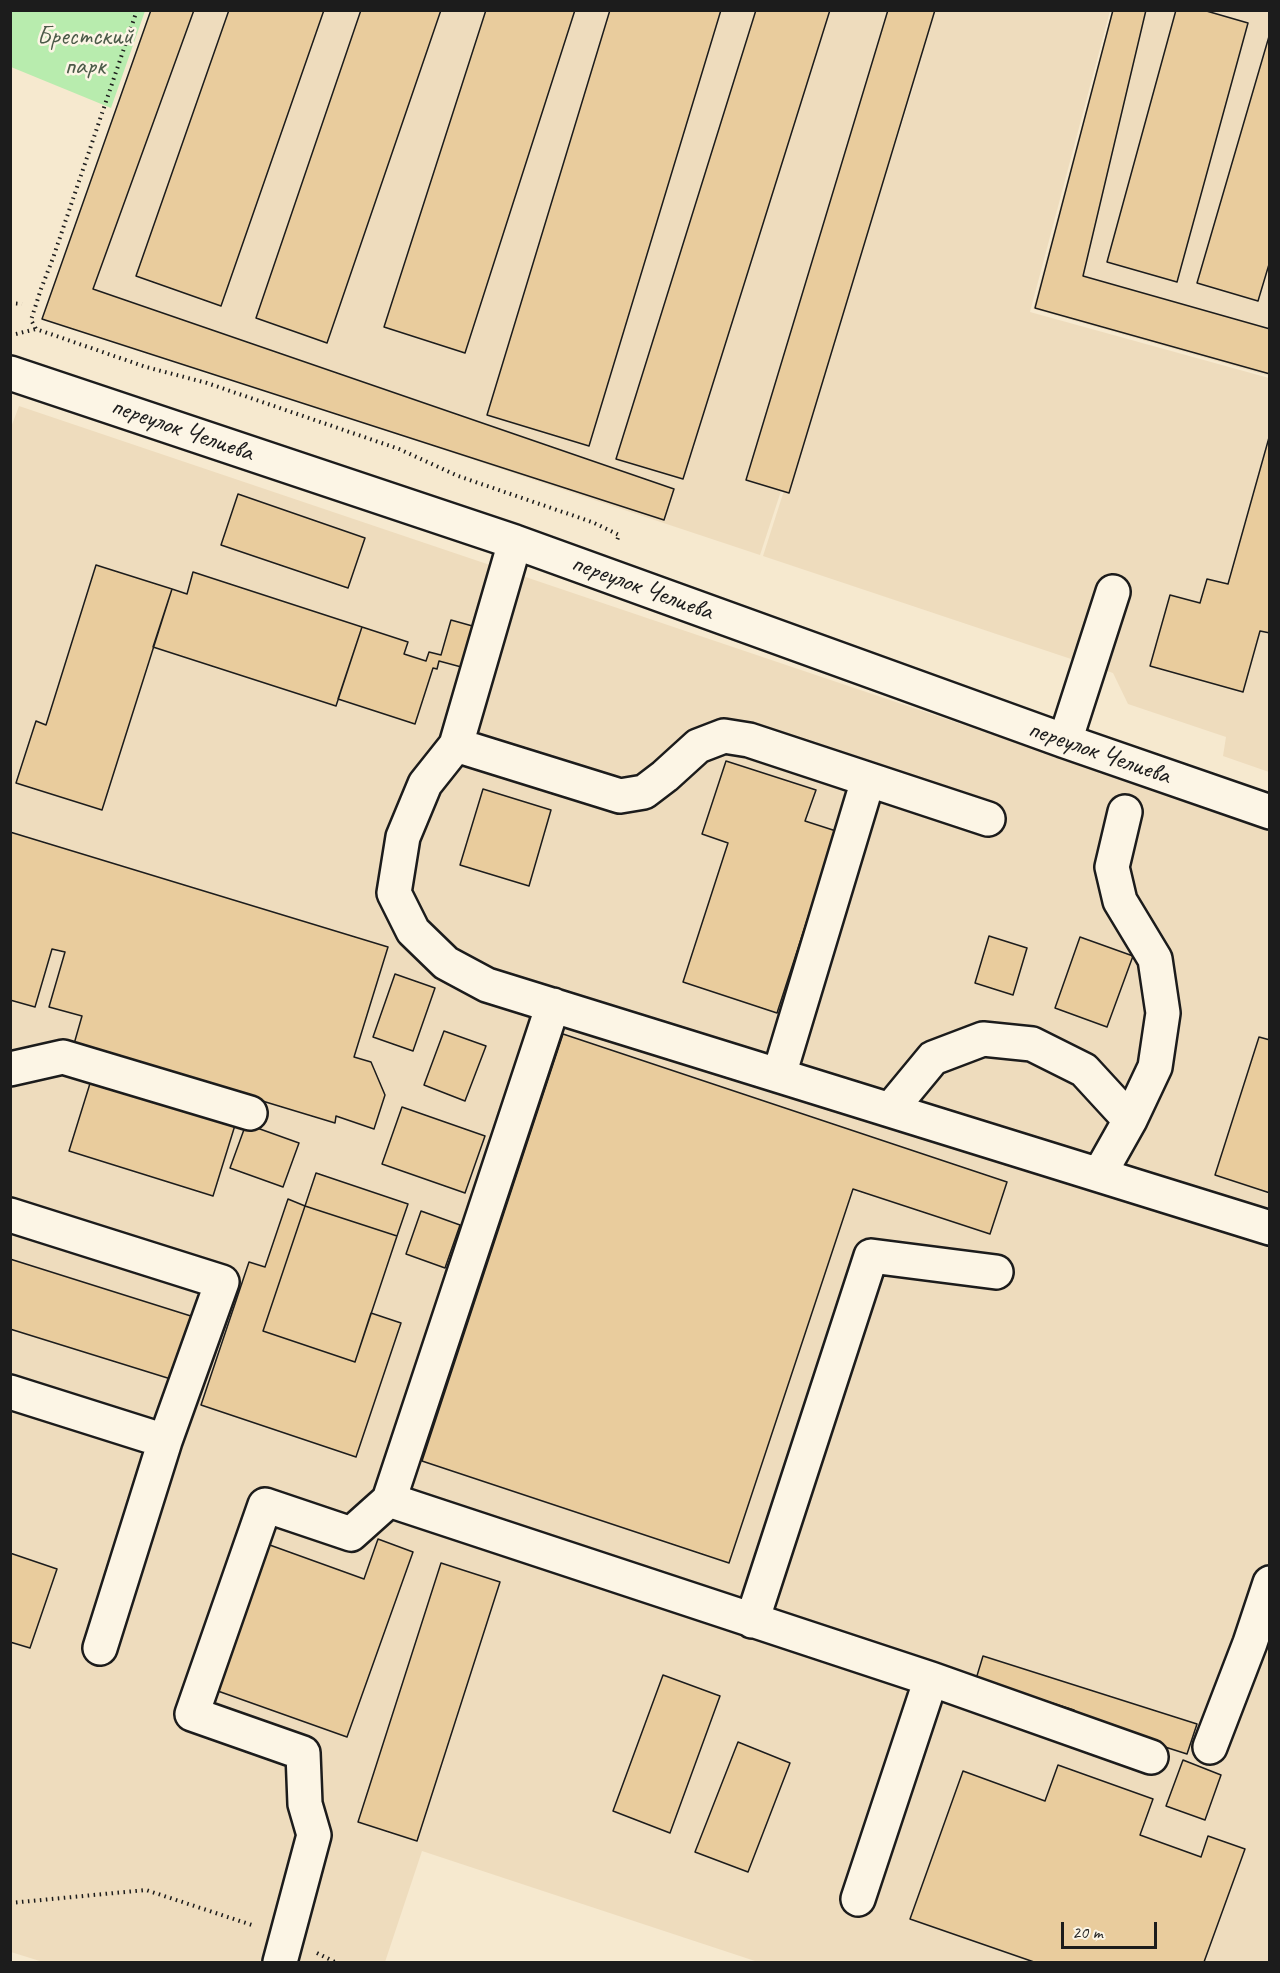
<!DOCTYPE html>
<meta charset="utf-8">
<style>
body{margin:0}
#map{position:relative;width:1280px;height:1973px;overflow:hidden;background:#f6e9cf;font-family:Caveat,sans-serif}
canvas{display:block}
.frame{position:absolute;inset:0;border:12px solid #1c1c1c;pointer-events:none}
.scale{position:absolute;left:1061px;top:1922px;width:96px;height:27px;box-sizing:border-box;border:3px solid #1c1c1c;border-top:0;padding-left:8px;font-size:18px;line-height:21px;white-space:nowrap;color:#1c1c1c;-webkit-text-stroke:4px #fcf5e5;paint-order:stroke}
</style>
<div id="map">
<canvas width="1280" height="1973"></canvas>
<div class="frame"></div>
<div class="scale">20 m</div>
</div>
<script>
const c = document.querySelector('canvas').getContext('2d');
c.lineJoin = 'round';
function fillPath(path, color) { c.fillStyle = color; c.fill(path, 'evenodd'); }
const shape = rows => new Path2D(rows.map(r => 'M' + r).join(''));
function trace(path, color, width, dash) { c.strokeStyle = color; c.lineWidth = width; c.lineCap = dash ? 'butt' : 'round'; c.setLineDash(dash || []); c.stroke(path); }
function drawText(font, color, halo, rows, align = 'center') {
  c.font = font + ' Caveat,sans-serif'; c.lineWidth = 5; c.setLineDash([]); c.textBaseline = 'middle'; c.strokeStyle = halo; c.fillStyle = color; for (const [text, x, y, turn = 0] of rows) {
    c.save(); c.translate(x, y); c.rotate((+turn || 0) * Math.PI / 180); c.textAlign = isNaN(turn) ? turn : align; if (halo) c.strokeText(text, 0, 0); c.fillText(text, 0, 0); c.restore();
  }
}
fillPath(shape([
 [151,11,1110,11,1030,312,1269,378,1269,772,1223,756,1226,737,1128,704,1113,673,763,556,930,36,760,555,43,317],
 [1112,11,1269,11,1269,376,1033,309],
 [19,406,1269,828,1269,1962,758,1962,422,1851,385,1962,43,1962,11,1952,10,430]
]), '#eedcbd');
fillPath(shape([
 [10,11,145,11,111,108,11,67]
]), '#b8ecae');
const building = shape([
 [151,10,194,10,93,289,674,489,664,520,42,319,151,10],
 [229,10,324,10,221,306,136,276,229,10],
 [361,10,441,10,327,343,256,318,361,10],
 [486,10,575,10,465,353,384,327,486,10],
 [610,10,721,10,589,446,487,415,610,10],
 [756,10,830,10,683,479,616,459,756,10],
 [888,10,935,10,789,493,746,480,888,10],
 [1113,10,1146,10,1083,276,1270,329,1270,374,1035,308,1113,10],
 [1176,10,1203,10,1248,23,1177,282,1107,262,1176,10],
 [1270,33,1270,261,1258,301,1197,283,1270,33],
 [1270,434,1270,633,1260,631,1243,692,1150,666,1170,595,1200,603,1207,579,1228,584,1270,434],
 [238,494,365,538,348,588,221,545,238,494],
 [96,565,172,589,102,810,16,783,36,721,46,725,96,565],
 [193,572,362,627,336,706,153,647,172,589,187,594,193,572],
 [451,620,476,627,465,668,439,661,437,669,433,668,415,724,338,699,362,627,408,642,404,654,426,661,429,652,441,655,451,620],
 [726,761,816,790,805,821,836,831,777,1013,683,982,728,843,702,834,726,761],
 [483,789,551,810,529,886,460,865,483,789],
 [10,832,388,947,354,1057,371,1062,385,1095,374,1129,336,1116,335,1123,74,1044,82,1016,49,1007,65,952,52,949,35,1007,10,1000,10,832],
 [989,936,1027,948,1013,995,975,983,989,936],
 [1080,937,1133,956,1107,1027,1055,1008,1080,937],
 [395,974,435,988,413,1051,373,1037,395,974],
 [444,1031,486,1046,465,1101,424,1085,444,1031],
 [563,1034,1007,1182,990,1234,853,1189,729,1563,422,1461,563,1034],
 [1259,1037,1270,1040,1270,1193,1215,1175,1259,1037],
 [92,1077,236,1122,213,1196,69,1151,92,1077],
 [402,1107,485,1136,465,1193,382,1164,402,1107],
 [246,1124,299,1143,283,1187,230,1168,246,1124],
 [316,1173,408,1204,397,1236,305,1206,316,1173],
 [288,1199,305,1206,263,1331,355,1362,371,1313,401,1323,356,1457,201,1405,249,1262,265,1267,288,1199],
 [305,1206,397,1236,355,1362,263,1331,305,1206],
 [421,1211,460,1225,445,1268,406,1254,421,1211],
 [10,1259,194,1317,174,1380,10,1329,10,1259],
 [378,1539,413,1552,347,1737,215,1690,267,1544,364,1579,378,1539],
 [10,1553,57,1569,30,1648,10,1642,10,1553],
 [441,1563,500,1582,417,1841,358,1822,441,1563],
 [983,1656,1197,1724,1187,1754,1071,1717,1074,1710,976,1679,983,1656],
 [663,1675,720,1696,670,1833,613,1811,663,1675],
 [738,1742,790,1763,748,1872,695,1852,738,1742],
 [1183,1760,1221,1775,1205,1820,1166,1806,1183,1760],
 [1058,1765,1153,1799,1140,1835,1201,1857,1208,1836,1245,1849,1204,1962,1034,1962,910,1919,963,1771,1045,1801,1058,1765]
]);
fillPath(building, '#e9cc9d');
trace(building, '#1c1c1c', 1.5);
const minor = shape([
 [10,373,515,542,1065,741,1270,812],
 [515,542,456,745,425,784,403,837,394,893,413,931,446,963,487,985,1270,1228],
 [1065,741,1113,592],
 [456,745,620,796,644,792,665,776,698,746,724,736,749,740,988,819],
 [553,1005,389,1500,931,1679,1151,1757],
 [10,1069,63,1057,250,1113],
 [779,1075,868,780],
 [890,1110,933,1058,983,1039,1032,1044,1084,1070,1130,1120],
 [1099,1175,1130,1120,1155,1067,1163,1013,1155,959,1120,901,1112,867,1125,812],
 [10,1215,222,1282,165,1441,100,1648],
 [10,1392,165,1441],
 [752,1621,871,1256,996,1272],
 [1210,1747,1250,1643,1270,1583],
 [858,1899,931,1679],
 [280,1962,314,1835,305,1804,303,1753,192,1714,265,1505,351,1534,389,1500]
]);
trace(minor, '#1c1c1c', 38);
trace(shape([
 [137,10,53,258,41,289,31,320,36,329,146,367,207,383,399,449,458,476,592,522,619,535,616,543],
 [10,303,22,304],
 [16,334,36,329],
 [10,1903,146,1890,255,1926],
 [317,1953,335,1962]
]), '#1c1c1c', 4, [1.5, 4.5]);
trace(minor, '#fcf5e5', 33);
drawText('26px', '#4b5a48', '#fcf5e5', [
 ["Брестский",85,37],
 ["парк",85,67]
]);
drawText('26px', '#1c1c1c', '#fcf5e5', [
 ["переулок Челиева",182,430,19],
 ["переулок Челиева",642,588,20],
 ["переулок Челиева",1099,753,19]
]);
</script>
